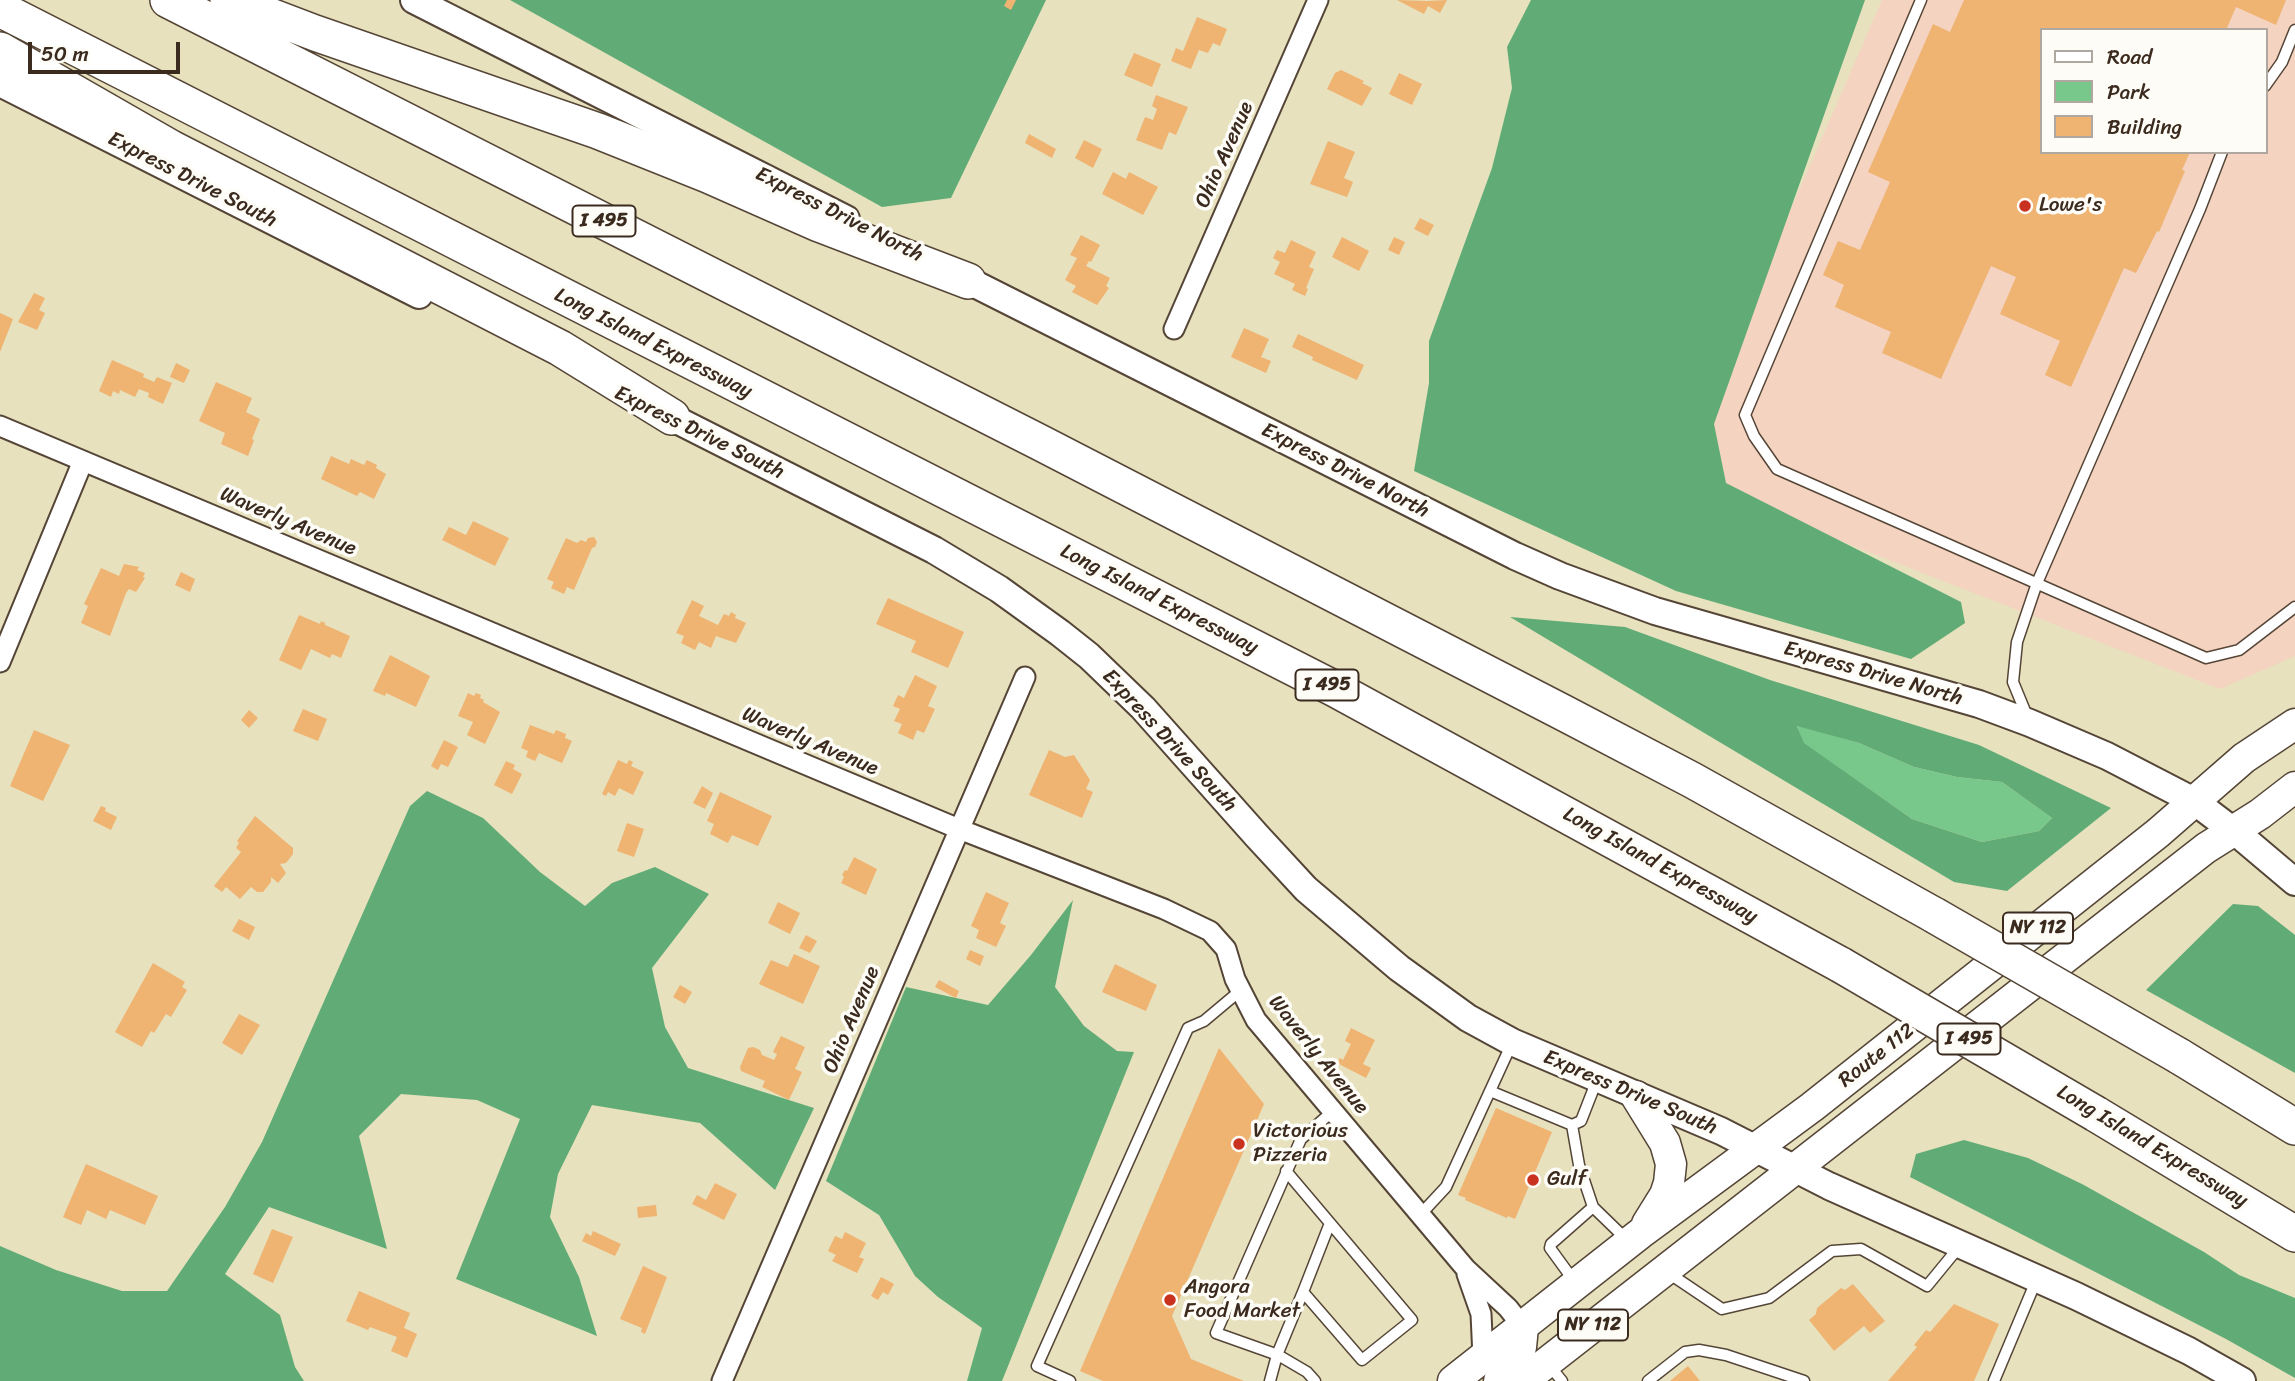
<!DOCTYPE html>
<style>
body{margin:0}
#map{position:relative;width:2295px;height:1381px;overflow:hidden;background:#e7e1be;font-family:Sriracha,sans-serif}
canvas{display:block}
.legend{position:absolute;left:2040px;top:28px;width:228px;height:126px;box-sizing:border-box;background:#fdfcf7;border:2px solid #afa8a0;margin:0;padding:9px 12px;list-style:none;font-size:21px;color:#3b2a1e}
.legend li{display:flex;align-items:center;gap:14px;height:35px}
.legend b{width:35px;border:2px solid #afa8a0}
.scale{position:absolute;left:28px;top:42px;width:152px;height:32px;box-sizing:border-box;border:4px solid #3b2a1e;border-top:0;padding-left:9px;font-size:21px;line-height:24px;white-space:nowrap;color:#3b2a1e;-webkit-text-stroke:5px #fdfcf7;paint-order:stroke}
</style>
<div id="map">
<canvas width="2295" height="1381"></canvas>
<ul class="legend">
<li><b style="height:9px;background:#fff"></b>Road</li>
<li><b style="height:19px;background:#77c88a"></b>Park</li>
<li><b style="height:19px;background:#efb372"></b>Building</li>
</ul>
<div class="scale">50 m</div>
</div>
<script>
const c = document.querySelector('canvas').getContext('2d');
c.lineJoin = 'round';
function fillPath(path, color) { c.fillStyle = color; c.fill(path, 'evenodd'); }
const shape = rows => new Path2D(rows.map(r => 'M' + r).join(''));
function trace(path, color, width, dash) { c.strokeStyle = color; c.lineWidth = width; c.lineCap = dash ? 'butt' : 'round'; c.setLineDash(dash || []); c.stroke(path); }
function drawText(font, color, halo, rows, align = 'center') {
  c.font = font + ' Sriracha,sans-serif'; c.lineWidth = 7; c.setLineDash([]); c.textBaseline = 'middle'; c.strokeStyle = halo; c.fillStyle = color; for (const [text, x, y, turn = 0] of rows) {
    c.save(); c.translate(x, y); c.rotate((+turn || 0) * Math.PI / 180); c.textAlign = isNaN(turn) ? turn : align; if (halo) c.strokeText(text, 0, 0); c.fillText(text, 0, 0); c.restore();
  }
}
fillPath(shape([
 [1882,0,2295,0,2295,656,2220,689,1720,494,1700,418],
 [2041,30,2265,30,2265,152,2041,152]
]), '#f4d3c0');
fillPath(shape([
 [1797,725,1859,743,1914,767,1957,777,2002,782,2052,818,2039,831,1982,842,1912,819,1803,743]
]), '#77c88a');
fillPath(shape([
 [510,0,1046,0,951,198,882,207],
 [1531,0,1865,0,1714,424,1726,483,1961,602,1965,623,1911,659,1676,591,1414,471,1429,383,1429,341,1492,168,1512,88,1507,47],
 [1510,617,1625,627,1770,680,1979,745,2111,808,2007,891,1954,882],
 [1797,726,1859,743,1914,767,1957,777,2002,782,2052,818,2039,831,1982,842,1912,819,1804,743],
 [427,791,483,818,540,872,585,906,612,883,655,867,709,894,652,968,665,1027,688,1068,814,1108,775,1190,700,1123,592,1105,558,1174,550,1217,579,1277,597,1336,456,1279,520,1119,477,1100,401,1094,359,1136,387,1249,269,1207,225,1274,280,1315,295,1367,304,1381,0,1381,0,1246,56,1270,122,1291,167,1291,225,1207,262,1142,410,806],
 [1073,900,1055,987,1084,1026,1117,1051,1134,1052,1002,1381,967,1381,982,1328,938,1297,915,1276,879,1215,826,1181,906,987,988,1005,1031,955],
 [2233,904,2258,906,2295,935,2295,1073,2146,990],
 [1964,1140,2028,1158,2082,1184,2204,1252,2239,1275,2295,1298,2295,1378,2226,1339,1910,1177,1916,1154]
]), '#61ac76');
fillPath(shape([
 [1007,0,1016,0,1011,10,1004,6],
 [1397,0,1427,1,1447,0,1440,13,1428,6,1424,14],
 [1964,0,2286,0,2276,25,2236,7,2226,30,2041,30,2041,152,2190,152,2182,170,2185,171,2159,232,2157,231,2136,273,2124,268,2071,387,2045,375,2060,341,2000,314,2016,277,1991,266,1941,379,1882,353,1891,332,1835,307,1844,285,1823,275,1838,241,1860,250,1890,182,1868,172,1933,24,1950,32],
 [1197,17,1227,29,1220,46,1213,43,1208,53,1199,50,1191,69,1171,61,1176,48,1183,51],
 [1134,53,1161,64,1152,87,1124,75],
 [1341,70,1364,81,1362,83,1372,88,1362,106,1327,89,1335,73],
 [1399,73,1422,84,1412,105,1389,94],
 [1156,95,1188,107,1176,135,1169,132,1162,150,1136,140,1145,117,1153,120,1157,109,1152,106],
 [1029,134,1056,149,1052,158,1025,143],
 [1084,140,1102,149,1093,168,1075,158],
 [1328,141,1355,152,1344,178,1353,182,1347,197,1310,184],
 [1113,172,1126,179,1129,172,1158,187,1143,215,1102,194],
 [1420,218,1434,225,1428,236,1414,229],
 [1081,235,1100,245,1091,262,1089,261,1086,266,1110,278,1106,286,1109,288,1097,305,1072,292,1076,286,1065,280,1077,258,1070,255],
 [1342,237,1369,251,1359,271,1332,257],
 [1394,237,1405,242,1399,255,1388,250],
 [1291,240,1316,252,1309,267,1314,269,1306,288,1308,289,1305,296,1292,290,1295,284,1274,274,1280,262,1273,258,1277,250,1285,253],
 [34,293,45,298,39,310,45,313,37,330,18,322],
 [0,313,13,319,0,352],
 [1244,328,1269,339,1261,357,1271,361,1266,373,1231,357],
 [1298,334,1364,365,1357,380,1312,360,1313,357,1292,347],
 [112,360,144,374,143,377,154,382,157,377,172,383,163,404,148,397,149,393,139,389,135,397,120,390,119,394,113,391,111,397,99,391],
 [176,363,190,370,184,383,170,377],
 [216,382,252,398,246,412,260,419,252,439,254,440,248,456,221,444,225,433,199,421],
 [331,456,349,464,351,459,364,465,367,460,377,465,376,468,386,474,374,499,360,492,357,496,321,479],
 [473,521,509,538,495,566,442,540,449,527,466,535],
 [594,537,597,542,595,547,592,548,574,590,567,587,564,594,551,588,554,582,547,579,566,538,577,543,581,540,586,542,588,538],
 [124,564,139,567,137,570,145,573,143,577,145,578,136,592,129,589,126,593,110,636,81,623,88,606,84,604,101,568,119,576],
 [181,572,195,579,190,592,175,585],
 [888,598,964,632,948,668,911,652,916,641,876,624],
 [692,600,704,606,699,616,718,625,724,614,729,616,731,612,736,615,735,618,746,623,736,643,716,636,711,648,699,642,695,650,681,643,684,636,676,633],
 [299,615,320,624,321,621,325,623,325,625,350,636,341,658,332,654,330,658,311,649,301,670,279,660],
 [390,655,430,676,416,707,386,693,385,696,373,691],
 [915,675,937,686,928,706,935,709,924,733,917,730,913,740,898,733,902,724,894,721,900,709,893,706,898,695,904,698],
 [468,693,474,696,476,693,481,695,480,698,484,700,483,702,500,712,485,744,467,735,473,722,458,716],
 [303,709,327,719,318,741,293,731],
 [249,710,258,718,249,728,241,720],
 [530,725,554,734,556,730,566,734,565,738,572,741,562,763,539,753,535,761,526,757,528,751,521,748],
 [34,730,70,745,43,801,10,786],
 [444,740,458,747,448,767,441,764,438,770,431,766],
 [1049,750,1065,757,1074,755,1090,780,1086,789,1093,792,1082,818,1029,795],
 [618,760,627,764,629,760,633,762,631,766,644,772,633,795,619,788,615,796,608,792,606,796,602,794],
 [506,761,515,765,513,769,522,774,512,794,494,785],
 [702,786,713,793,705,809,693,803],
 [720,792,772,816,758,846,732,835,728,843,710,834,714,824,707,821],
 [101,806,106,808,105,811,117,817,111,830,93,821],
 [255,816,293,848,293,854,286,863,280,864,286,873,278,883,271,877,271,882,263,892,257,892,251,887,240,899,226,887,222,892,214,886,241,852,236,848,239,843,237,841],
 [627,823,644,829,634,857,617,851],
 [854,857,877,869,866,895,841,883,844,877,842,875,845,870,847,871],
 [986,892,1009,903,1000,923,1006,926,996,947,976,938,979,930,971,926],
 [778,902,800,913,790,934,768,923],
 [239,919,255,927,249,940,232,931],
 [806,935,817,941,810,953,799,948],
 [970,950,984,956,980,966,966,959],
 [794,954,820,966,803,1004,759,984,771,960,788,967],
 [153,963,185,982,182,987,187,990,171,1017,166,1014,154,1033,151,1031,142,1047,115,1032],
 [1115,964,1157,985,1146,1011,1102,992],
 [939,980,959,991,956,998,935,987],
 [680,985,692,992,685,1004,673,997],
 [239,1014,260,1025,242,1055,222,1043],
 [1351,1028,1375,1040,1363,1064,1371,1068,1366,1078,1337,1063,1340,1058,1343,1060,1351,1044,1345,1041],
 [781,1036,805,1047,795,1069,802,1072,789,1100,762,1087,765,1081,741,1071,740,1067,748,1048,753,1047,760,1050,762,1055,774,1060,777,1054,773,1052],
 [1219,1048,1264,1104,1172,1316,1191,1359,1244,1381,1103,1381,1080,1371],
 [1496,1108,1552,1132,1515,1219,1508,1216,1507,1218,1465,1200,1466,1198,1458,1195],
 [86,1164,158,1196,145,1225,110,1210,106,1219,87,1210,81,1225,63,1217],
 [715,1183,737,1194,724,1220,692,1204,697,1195,706,1200],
 [656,1205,657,1216,638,1218,637,1207],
 [272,1229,293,1237,273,1283,253,1274],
 [593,1231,621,1244,615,1256,582,1241,586,1233,591,1236],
 [845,1232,866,1243,859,1257,864,1259,857,1273,832,1261,836,1255,828,1251,835,1236,842,1239],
 [643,1266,667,1277,645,1334,641,1332,642,1328,620,1319],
 [881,1277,894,1284,888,1295,883,1292,878,1300,871,1296],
 [1853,1284,1885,1321,1870,1333,1864,1326,1834,1351,1809,1320,1816,1314,1817,1308,1841,1288,1845,1290],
 [359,1291,410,1313,404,1328,417,1334,407,1358,391,1351,397,1337,370,1327,368,1330,346,1321],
 [1954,1304,1999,1324,1974,1381,1888,1381,1917,1347,1914,1345,1926,1330,1930,1332],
 [1688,1366,1700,1381,1670,1381]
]), '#efb372');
const service = shape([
 [1921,0,1745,415,1754,436,1777,469,2206,658,2239,650,2295,607],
 [2265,86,2282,62,2295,30],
 [2027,716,2013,682,2017,642,2037,583,2200,209,2222,152],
 [1490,1091,1572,1125,1581,1121,1597,1080],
 [1572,1125,1579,1165,1593,1207,1627,1240],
 [1420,1215,1446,1187,1512,1043],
 [1667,1272,1722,1309,1769,1298,1832,1251,1861,1249,1927,1286,1959,1247],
 [1574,1281,1550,1248,1551,1244,1593,1207],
 [1303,1292,1330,1223],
 [1549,1365,1562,1381],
 [1070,1381,1037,1366,1188,1028,1204,1021,1241,990],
 [1270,1381,1277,1355,1303,1292,1362,1360,1412,1320,1286,1171],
 [1315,1381,1307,1372,1278,1355,1216,1333,1301,1139,1333,1111],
 [1648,1381,1685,1352,1699,1350,1726,1355,1804,1381],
 [1994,1381,2036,1281]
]);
const minor = shape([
 [1174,329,1318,0],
 [0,426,959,829,1164,909,1210,931,1226,949,1235,979,1256,1020,1466,1269,1508,1308,1523,1327],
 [0,662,83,461],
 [1467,1274,1481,1314,1483,1357],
 [722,1381,1025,677]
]);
const secondary = shape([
 [414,0,846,219],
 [0,83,419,295],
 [953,273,1515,556,1560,576,1655,611,1979,704,2030,723,2107,756,2194,801,2244,839,2295,882],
 [655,409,934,550,999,589,1060,633,1089,656,1143,708,1257,836,1306,889,1399,968,1468,1018,1512,1042,1721,1131,1829,1186,2076,1296,2189,1351,2242,1381]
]);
const primary = shape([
 [1636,1096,1665,1143,1671,1164,1669,1183,1665,1195,1647,1224],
 [1453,1381,1641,1233,1812,1107,2158,833,2244,758,2295,724],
 [1499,1381,1517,1357,1521,1347,1523,1327],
 [1523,1381,2206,848,2260,814,2295,787]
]);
const motorway = shape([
 [168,0,1039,442,1564,713,1692,780,1934,915],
 [228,0,315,33,598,131,708,175,819,224,968,281],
 [0,9,1335,689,1841,965],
 [0,50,171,148,560,348,672,417],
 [2179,1056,2295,1127],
 [2096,1114,2295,1234]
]);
trace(service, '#554536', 13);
trace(minor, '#554536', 23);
trace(secondary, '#554536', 30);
trace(primary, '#554536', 33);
trace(motorway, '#554536', 38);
trace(service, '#fff', 10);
trace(minor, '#fff', 19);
trace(secondary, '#fff', 26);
trace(primary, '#fff', 30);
trace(motorway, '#fff', 35);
const motorwayBridge = shape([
 [1934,915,2179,1056],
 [1841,965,2096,1114]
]);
trace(motorwayBridge, '#554536', 38, []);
trace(motorwayBridge, '#fff', 35);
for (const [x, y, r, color] of [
 [2025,206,7,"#c8321e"],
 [1239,1144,7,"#c8321e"],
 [1533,1180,7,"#c8321e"],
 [1170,1300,7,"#c8321e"]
]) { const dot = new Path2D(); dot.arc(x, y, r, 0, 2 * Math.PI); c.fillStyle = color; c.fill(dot); trace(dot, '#fdfcf7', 2.5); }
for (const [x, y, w] of [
 [604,221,63],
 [1327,685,63],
 [2038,928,70],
 [1969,1039,63],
 [1593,1325,70]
]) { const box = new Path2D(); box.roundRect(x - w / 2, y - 15.5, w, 31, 5); c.fillStyle = '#fdfcf7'; c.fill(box); trace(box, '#3b2a1e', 2); }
drawText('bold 19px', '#3b2a1e', null, [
 ["I 495",604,221],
 ["I 495",1327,685],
 ["NY 112",2038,928],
 ["I 495",1969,1039],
 ["NY 112",1593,1325]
]);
drawText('21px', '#3b2a1e', '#fdfcf7', [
 ["Ohio Avenue",1225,155,-66],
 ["Express Drive South",192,180,27],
 ["Express Drive North",839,215,27],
 ["Long Island Expressway",653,344,27],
 ["Express Drive South",699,433,26],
 ["Express Drive North",1345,471,27],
 ["Waverly Avenue",288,522,23],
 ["Long Island Expressway",1159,600,27],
 ["Express Drive North",1873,674,16],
 ["Express Drive South",1169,741,47],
 ["Waverly Avenue",810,742,23],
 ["Long Island Expressway",1660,866,29],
 ["Ohio Avenue",852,1020,-67],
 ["Waverly Avenue",1318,1055,51],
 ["Route 112",1877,1056,-38],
 ["Express Drive South",1630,1093,23],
 ["Long Island Expressway",2152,1147,31]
]);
drawText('21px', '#3b2a1e', '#fdfcf7', [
 ["Lowe's",2039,206],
 ["Victorious",1253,1132],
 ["Pizzeria",1253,1156],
 ["Gulf",1547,1180],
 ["Angora",1184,1288],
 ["Food Market",1184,1312]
], 'left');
</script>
